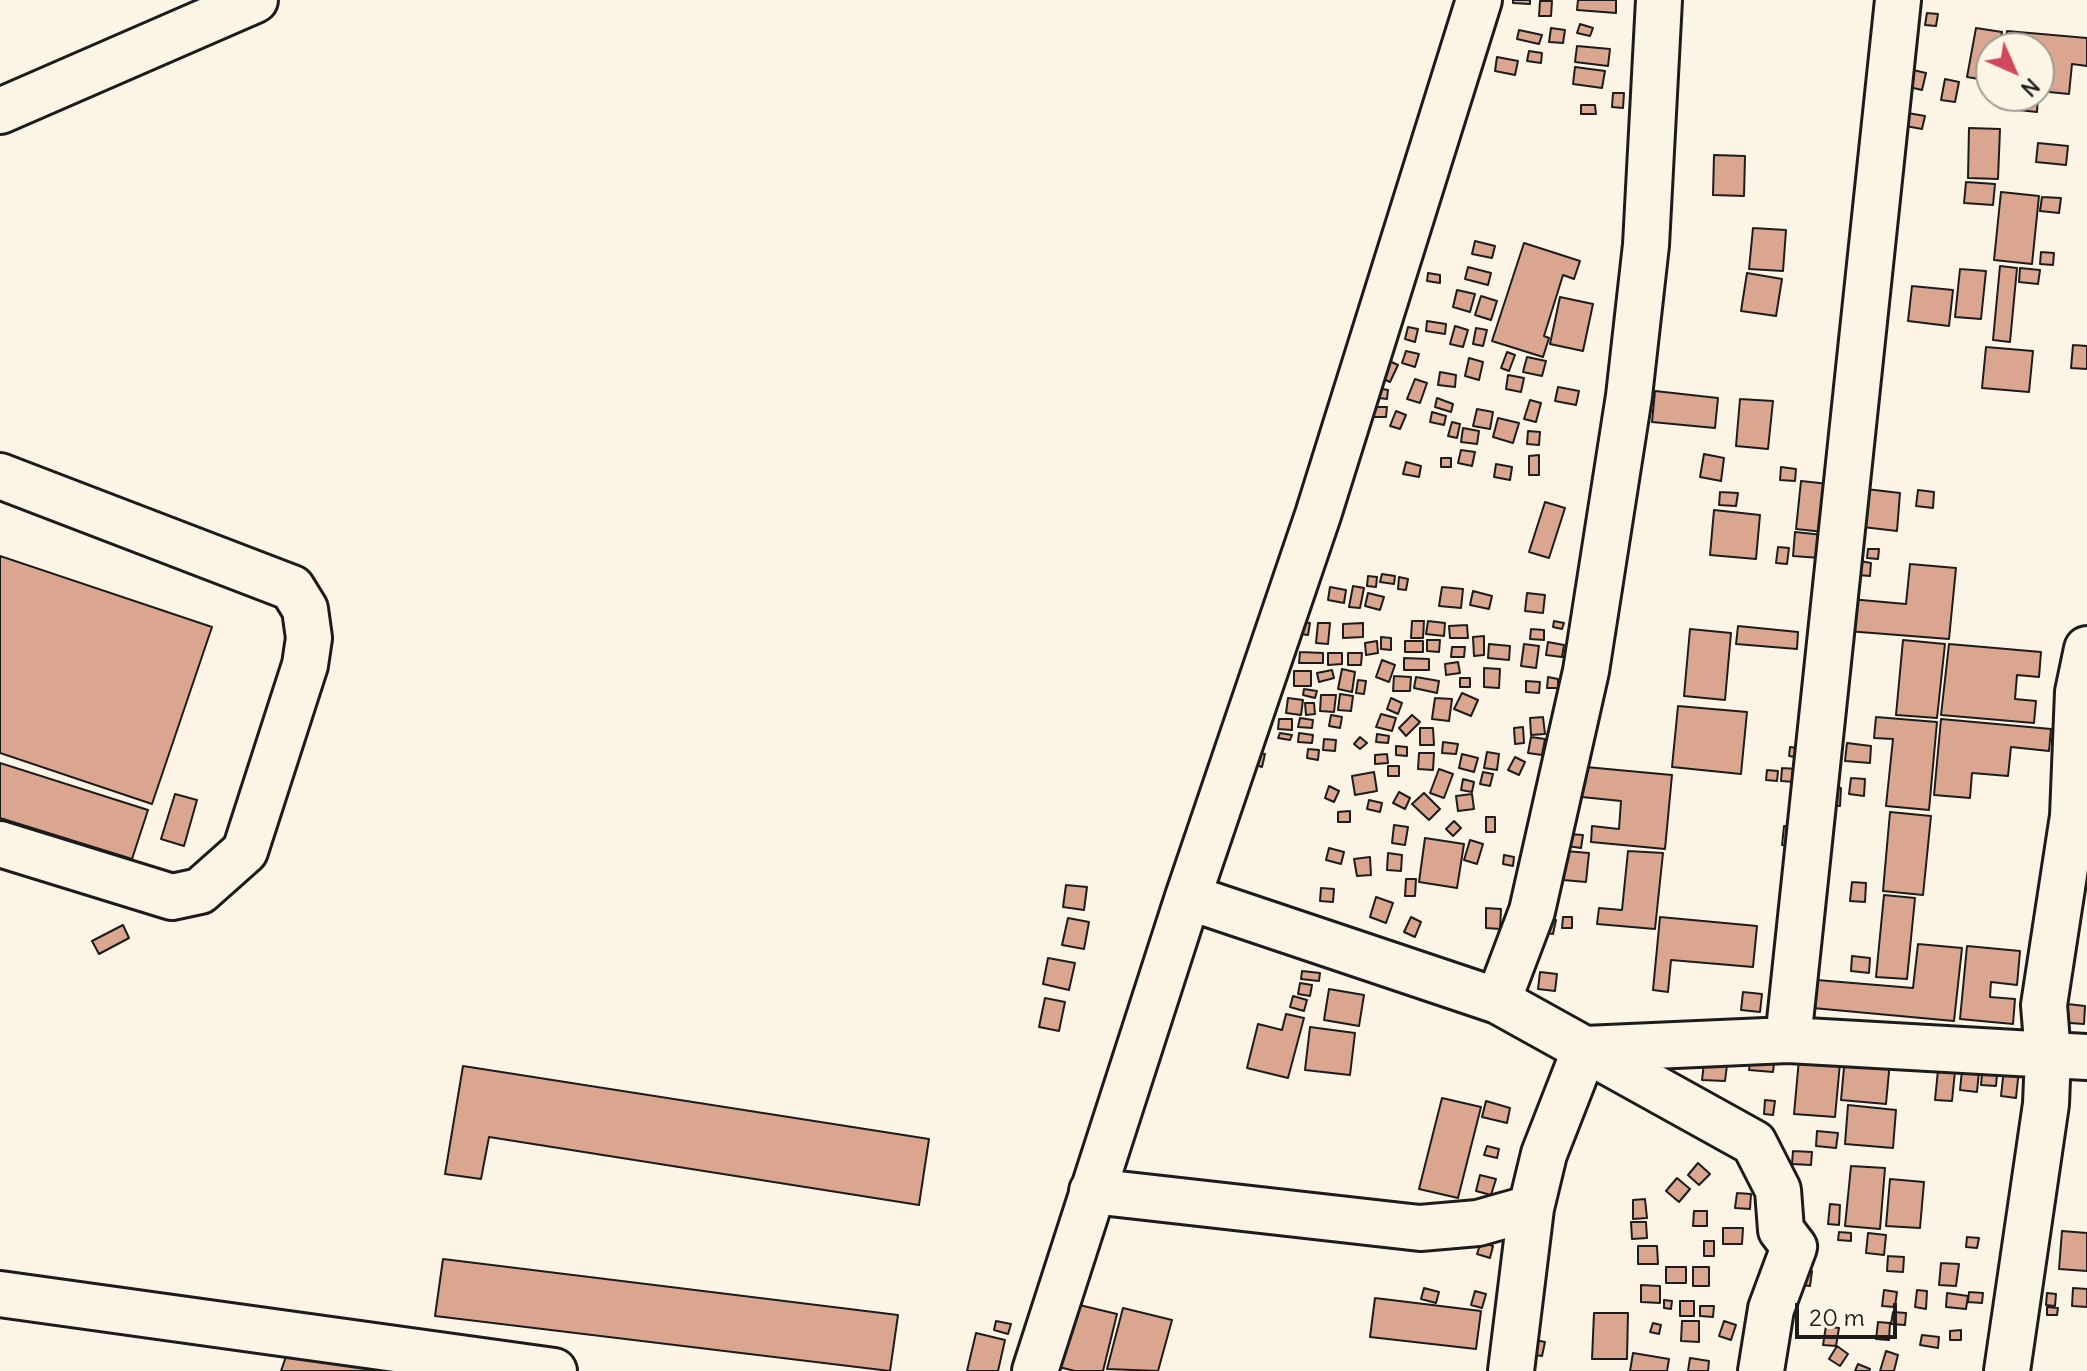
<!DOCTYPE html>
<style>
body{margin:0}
#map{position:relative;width:2087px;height:1371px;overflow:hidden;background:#fcf5e5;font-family:Delius,sans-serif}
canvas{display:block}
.north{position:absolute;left:1975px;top:32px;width:80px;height:80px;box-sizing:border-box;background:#fcf5e5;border:2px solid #a29e95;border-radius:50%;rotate:135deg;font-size:22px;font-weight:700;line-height:32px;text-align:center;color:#1c1c1c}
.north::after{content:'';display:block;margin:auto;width:28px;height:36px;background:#d1495b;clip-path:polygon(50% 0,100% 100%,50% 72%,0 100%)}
.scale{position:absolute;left:1795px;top:1303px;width:102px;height:36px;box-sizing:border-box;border:4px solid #1c1c1c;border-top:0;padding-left:10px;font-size:24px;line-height:28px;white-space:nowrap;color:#1c1c1c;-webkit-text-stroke:6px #fcf5e5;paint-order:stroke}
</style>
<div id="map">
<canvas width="2087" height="1371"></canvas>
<div class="north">N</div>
<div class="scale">20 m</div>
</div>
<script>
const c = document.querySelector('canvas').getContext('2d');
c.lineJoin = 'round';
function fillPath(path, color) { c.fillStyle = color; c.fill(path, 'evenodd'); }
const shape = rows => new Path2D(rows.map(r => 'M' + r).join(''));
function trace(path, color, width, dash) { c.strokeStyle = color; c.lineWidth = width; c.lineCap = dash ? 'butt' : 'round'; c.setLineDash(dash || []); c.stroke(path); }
const building = shape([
 [1513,0,1530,0,1530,4,1513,3,1513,0],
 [1578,0,1616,0,1616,13,1577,10,1578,0],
 [1540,1,1552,1,1551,16,1539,16,1540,1],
 [1927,13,1938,14,1936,26,1925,25,1927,13],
 [1580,24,1593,28,1590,36,1577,33,1580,24],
 [1551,28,1565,30,1563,43,1549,42,1551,28],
 [1976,28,2002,32,1999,48,1991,48,1991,81,1967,77,1976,28],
 [1519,30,1542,35,1539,44,1517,39,1519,30],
 [2007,31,2087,38,2087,66,2072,64,2069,94,2039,91,2039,48,2005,48,2007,31],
 [1577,46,1610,49,1608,66,1575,62,1577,46],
 [1529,51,1542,53,1541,63,1527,61,1529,51],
 [1497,57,1518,61,1515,75,1495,71,1497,57],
 [1575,67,1605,71,1602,88,1573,84,1575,67],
 [1913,70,1926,73,1922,90,1909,87,1913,70],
 [1945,79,1959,82,1955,102,1941,100,1945,79],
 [1613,93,1624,93,1623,108,1612,107,1613,93],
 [2001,96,2038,96,2037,112,2000,108,2001,96],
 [1581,105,1595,105,1596,114,1581,114,1581,105],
 [1902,112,1925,116,1922,129,1900,125,1902,112],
 [1969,128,2000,129,1998,179,1968,178,1969,128],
 [2038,143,2068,146,2066,165,2036,162,2038,143],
 [1714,155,1745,156,1744,196,1713,195,1714,155],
 [1966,182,1995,184,1993,205,1964,203,1966,182],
 [2001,192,2039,196,2032,264,1994,260,2001,192],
 [2042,197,2061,198,2059,213,2040,211,2042,197],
 [1753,228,1786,230,1783,271,1749,269,1753,228],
 [1475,241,1495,246,1492,258,1472,254,1475,241],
 [1524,243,1580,261,1574,279,1563,275,1544,336,1549,338,1543,357,1492,341,1524,243],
 [2041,252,2054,253,2053,265,2040,264,2041,252],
 [2000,266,2017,268,2010,342,1993,340,2000,266],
 [1468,267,1491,273,1488,285,1465,279,1468,267],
 [2020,268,2040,270,2038,284,2019,282,2020,268],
 [1960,269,1986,271,1981,319,1955,317,1960,269],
 [1428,273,1440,275,1440,283,1427,281,1428,273],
 [1747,273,1782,279,1776,316,1741,311,1747,273],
 [1912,286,1953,290,1949,326,1908,321,1912,286],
 [1457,290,1475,294,1470,312,1453,307,1457,290],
 [1481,296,1497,301,1491,320,1475,315,1481,296],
 [1560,297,1593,304,1583,351,1550,344,1560,297],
 [1427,321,1446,324,1445,334,1426,331,1427,321],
 [1455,326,1468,330,1463,347,1450,344,1455,326],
 [1408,327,1418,329,1415,342,1405,339,1408,327],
 [1476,328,1487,330,1483,346,1473,344,1476,328],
 [2073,345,2087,346,2087,369,2071,368,2073,345],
 [1986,347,2033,351,2029,392,1982,388,1986,347],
 [1406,351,1419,354,1415,367,1402,363,1406,351],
 [1507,352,1515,355,1509,371,1501,368,1507,352],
 [1527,357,1546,361,1542,376,1523,372,1527,357],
 [1469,358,1483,362,1479,380,1465,376,1469,358],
 [1385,359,1398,365,1390,382,1377,376,1385,359],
 [1440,372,1456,375,1455,387,1438,385,1440,372],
 [1508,375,1524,378,1521,392,1506,389,1508,375],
 [1415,379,1427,383,1420,403,1407,399,1415,379],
 [1372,387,1388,390,1387,399,1371,397,1372,387],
 [1558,387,1579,391,1576,405,1555,401,1558,387],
 [1655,391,1718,398,1715,428,1652,422,1655,391],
 [1437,398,1453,404,1451,412,1435,407,1437,398],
 [1740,399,1773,401,1768,449,1736,446,1740,399],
 [1530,400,1541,403,1536,422,1524,419,1530,400],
 [1372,407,1387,407,1386,417,1372,417,1372,407],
 [1477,409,1493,412,1490,429,1473,426,1477,409],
 [1396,411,1406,415,1400,429,1390,426,1396,411],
 [1432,412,1446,416,1444,425,1430,422,1432,412],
 [1498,418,1519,423,1513,443,1493,437,1498,418],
 [1452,422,1460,424,1457,438,1448,436,1452,422],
 [1463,428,1479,431,1477,444,1461,442,1463,428],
 [1528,431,1540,432,1539,445,1527,444,1528,431],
 [1461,450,1475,452,1472,466,1458,463,1461,450],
 [1704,454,1724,458,1721,481,1700,477,1704,454],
 [1539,455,1539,475,1529,475,1529,456,1539,455],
 [1441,458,1451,458,1451,467,1441,467,1441,458],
 [1406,462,1421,466,1419,477,1403,474,1406,462],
 [1496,464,1512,467,1510,480,1494,477,1496,464],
 [1781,467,1796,469,1795,481,1780,480,1781,467],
 [1801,481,1829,484,1824,532,1796,529,1801,481],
 [1866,489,1900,493,1897,531,1863,527,1866,489],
 [1918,490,1934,492,1933,508,1916,506,1918,490],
 [1720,492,1738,493,1736,506,1719,505,1720,492],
 [1545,502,1565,508,1549,558,1529,552,1545,502],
 [1714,510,1760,515,1756,559,1710,555,1714,510],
 [1795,532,1823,535,1820,558,1793,556,1795,532],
 [1778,547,1789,548,1787,564,1776,563,1778,547],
 [1868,549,1879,549,1878,559,1867,558,1868,549],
 [0,556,212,627,152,804,0,753,0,556],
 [1860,561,1871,563,1870,576,1858,575,1860,561],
 [1910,564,1956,568,1949,639,1847,631,1850,599,1906,604,1910,564],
 [1382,574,1395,576,1394,584,1380,582,1382,574],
 [1368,576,1377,577,1376,587,1367,586,1368,576],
 [1399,577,1408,579,1406,590,1398,589,1399,577],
 [1353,586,1364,588,1360,608,1349,607,1353,586],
 [1330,587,1346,590,1344,603,1328,600,1330,587],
 [1442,587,1463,589,1461,608,1439,606,1442,587],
 [1473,591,1492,596,1489,609,1470,605,1473,591],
 [1368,593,1384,597,1380,610,1365,606,1368,593],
 [1527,593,1545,595,1543,613,1525,611,1527,593],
 [1295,621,1310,623,1308,635,1293,633,1295,621],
 [1412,621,1424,621,1423,638,1411,638,1412,621],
 [1428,621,1445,623,1444,636,1426,634,1428,621],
 [1554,621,1564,623,1562,629,1553,627,1554,621],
 [1318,623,1330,623,1328,644,1316,643,1318,623],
 [1363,623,1363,637,1343,638,1343,624,1363,623],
 [1467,625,1468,638,1450,638,1449,626,1467,625],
 [1738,626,1798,632,1797,649,1736,644,1738,626],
 [1531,629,1544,630,1544,640,1530,639,1531,629],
 [1690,629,1731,633,1725,700,1684,696,1690,629],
 [1484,636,1484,655,1474,656,1473,637,1484,636],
 [1381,637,1391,638,1391,650,1381,649,1381,637],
 [1427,640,1440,640,1439,652,1427,651,1427,640],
 [1903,640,1945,644,1937,718,1896,715,1903,640],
 [1377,641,1378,653,1366,655,1365,643,1377,641],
 [1405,641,1423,641,1423,652,1405,652,1405,641],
 [1548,642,1564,645,1562,657,1546,655,1548,642],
 [1489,644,1510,646,1509,660,1488,658,1489,644],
 [1524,644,1539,646,1536,668,1521,666,1524,644],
 [1949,644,2041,652,2039,677,2017,675,2015,699,2036,701,2034,723,1941,715,1949,644],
 [1452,647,1465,647,1464,657,1451,657,1452,647],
 [1300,652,1323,653,1323,663,1299,663,1300,652],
 [1328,653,1342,653,1342,664,1328,665,1328,653],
 [1348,653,1362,653,1361,665,1348,665,1348,653],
 [1404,658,1429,659,1429,670,1404,670,1404,658],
 [1382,660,1395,665,1389,682,1376,677,1382,660],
 [1458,662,1460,673,1446,675,1445,664,1458,662],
 [1484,668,1500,669,1499,688,1484,687,1484,668],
 [1342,669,1355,672,1352,692,1338,689,1342,669],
 [1332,670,1334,678,1319,682,1317,673,1332,670],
 [1294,671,1311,671,1311,686,1294,686,1294,671],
 [1394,676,1411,677,1410,691,1393,691,1394,676],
 [1416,677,1439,681,1437,693,1414,688,1416,677],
 [1548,677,1558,679,1558,688,1547,688,1548,677],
 [1460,678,1470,678,1470,687,1460,687,1460,678],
 [1358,680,1366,681,1364,694,1356,693,1358,680],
 [1526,681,1540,682,1539,693,1526,692,1526,681],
 [1304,689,1317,691,1315,698,1303,695,1304,689],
 [1462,693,1478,700,1471,716,1454,709,1462,693],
 [1340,694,1353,696,1351,711,1338,710,1340,694],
 [1321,695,1336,695,1334,712,1320,711,1321,695],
 [1288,698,1303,700,1301,715,1286,713,1288,698],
 [1391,698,1402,703,1398,714,1387,709,1391,698],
 [1435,698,1452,699,1449,721,1432,719,1435,698],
 [1305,703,1314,703,1315,714,1306,715,1305,703],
 [1678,706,1747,712,1741,774,1672,767,1678,706],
 [1381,714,1396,718,1392,731,1376,727,1381,714],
 [1331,715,1342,717,1340,728,1329,726,1331,715],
 [1412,715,1420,722,1406,736,1399,728,1412,715],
 [1543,717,1545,734,1531,735,1530,718,1543,717],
 [1876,717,1937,722,1929,810,1886,806,1893,739,1874,738,1876,717],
 [1300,718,1313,720,1312,728,1298,727,1300,718],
 [1279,719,1292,719,1292,730,1278,729,1279,719],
 [1941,719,2051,729,2049,751,2011,747,2008,776,1972,773,1970,798,1934,795,1941,719],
 [1523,727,1524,743,1515,744,1514,728,1523,727],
 [1420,728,1433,728,1434,745,1420,745,1420,728],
 [1280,733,1292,735,1290,740,1278,738,1280,733],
 [1299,733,1313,735,1312,743,1298,742,1299,733],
 [1377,734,1389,736,1388,743,1376,742,1377,734],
 [1360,737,1367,743,1360,749,1354,744,1360,737],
 [1531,737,1545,739,1542,755,1528,753,1531,737],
 [1324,739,1336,740,1335,751,1323,750,1324,739],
 [1443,742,1458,744,1456,754,1442,753,1443,742],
 [1847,743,1871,746,1870,763,1845,761,1847,743],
 [1396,746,1407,747,1407,756,1396,755,1396,746],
 [1790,747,1797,748,1796,757,1789,756,1790,747],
 [1308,749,1319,750,1318,760,1307,758,1308,749],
 [1487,752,1499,754,1497,770,1484,768,1487,752],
 [1258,753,1265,754,1262,767,1256,765,1258,753],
 [1419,753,1434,753,1433,770,1418,769,1419,753],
 [1387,754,1388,763,1375,764,1375,755,1387,754],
 [1462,754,1478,758,1474,772,1459,768,1462,754],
 [1515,757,1525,762,1519,775,1508,770,1515,757],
 [0,763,148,810,132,859,0,818,0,763],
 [1388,766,1399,766,1399,776,1388,776,1388,766],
 [1575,766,1672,775,1665,849,1591,842,1592,826,1619,829,1621,801,1572,796,1575,766],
 [1782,768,1797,769,1795,782,1781,781,1782,768],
 [1439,769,1453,774,1444,798,1430,793,1439,769],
 [1767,770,1778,771,1777,781,1766,780,1767,770],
 [1374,772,1377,791,1355,795,1352,776,1374,772],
 [1483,772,1493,774,1490,786,1480,784,1483,772],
 [1851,778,1865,779,1864,796,1849,794,1851,778],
 [1463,779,1474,782,1472,792,1461,790,1463,779],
 [1329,786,1339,791,1334,802,1325,798,1329,786],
 [1830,787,1841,788,1840,806,1829,805,1830,787],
 [1399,792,1410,798,1405,809,1393,803,1399,792],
 [1424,793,1440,809,1429,820,1412,804,1424,793],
 [175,794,197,800,184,846,161,839,175,794],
 [1472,794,1474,809,1458,811,1456,796,1472,794],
 [1369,800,1382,803,1380,812,1367,809,1369,800],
 [1350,811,1350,822,1338,822,1338,812,1350,811],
 [1890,812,1931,816,1923,895,1883,891,1890,812],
 [1486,817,1495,817,1495,832,1486,832,1486,817],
 [1454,821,1461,828,1453,836,1446,829,1454,821],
 [1394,825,1408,827,1405,845,1392,843,1394,825],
 [1784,826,1801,828,1799,846,1782,845,1784,826],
 [1568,834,1583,835,1581,848,1567,846,1568,834],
 [1425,838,1464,844,1457,888,1419,882,1425,838],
 [1470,840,1483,844,1477,864,1464,860,1470,840],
 [1329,848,1344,852,1341,864,1326,860,1329,848],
 [1565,851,1589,853,1586,882,1563,880,1565,851],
 [1628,851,1663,853,1655,929,1597,924,1599,908,1622,910,1628,851],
 [1388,853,1402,855,1401,871,1387,870,1388,853],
 [1504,855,1514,857,1513,866,1503,864,1504,855],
 [1370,857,1371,875,1357,876,1354,859,1370,857],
 [1406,879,1416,879,1415,896,1405,896,1406,879],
 [1852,882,1866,883,1865,902,1850,901,1852,882],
 [1066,885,1087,887,1084,910,1063,907,1066,885],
 [1321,888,1334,889,1333,902,1320,901,1321,888],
 [1884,895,1915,898,1907,979,1876,977,1884,895],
 [1376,897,1393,903,1386,923,1370,917,1376,897],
 [1486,908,1501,909,1500,929,1486,928,1486,908],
 [1411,917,1421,922,1415,937,1404,932,1411,917],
 [1539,917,1556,920,1553,934,1536,932,1539,917],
 [1563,917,1572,917,1572,928,1562,928,1563,917],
 [1660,917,1757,926,1753,967,1671,960,1668,992,1653,990,1660,917],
 [1068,918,1089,922,1084,949,1062,945,1068,918],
 [123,925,129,938,99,954,92,941,123,925],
 [1918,944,1962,948,1954,1021,1802,1007,1805,979,1913,988,1918,944],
 [1967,946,2020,951,2017,985,1991,982,1990,997,2015,999,2013,1024,1960,1019,1967,946],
 [1852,956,1870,958,1869,973,1851,971,1852,956],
 [1048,958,1075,963,1069,990,1043,984,1048,958],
 [1302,971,1320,973,1319,981,1301,979,1302,971],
 [1540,972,1557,974,1555,991,1538,989,1540,972],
 [1300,983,1312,985,1310,996,1298,994,1300,983],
 [1329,989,1364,995,1359,1026,1324,1020,1329,989],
 [1743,992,1762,994,1760,1012,1741,1010,1743,992],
 [1293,996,1307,1000,1304,1011,1290,1007,1293,996],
 [1045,998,1065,1002,1059,1031,1039,1027,1045,998],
 [2058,1003,2085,1006,2084,1024,2056,1022,2058,1003],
 [1286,1014,1304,1018,1288,1078,1247,1068,1258,1024,1282,1030,1286,1014],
 [1310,1027,1355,1033,1350,1075,1305,1070,1310,1027],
 [1751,1054,1775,1056,1773,1072,1749,1070,1751,1054],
 [1705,1055,1728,1057,1725,1081,1702,1080,1705,1055],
 [1845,1057,1890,1061,1886,1104,1841,1100,1845,1057],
 [1799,1059,1840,1063,1835,1117,1794,1114,1799,1059],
 [463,1066,929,1139,919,1205,489,1137,481,1179,445,1174,463,1066],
 [2004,1068,2019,1069,2016,1098,2001,1096,2004,1068],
 [1938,1070,1955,1071,1952,1101,1935,1100,1938,1070],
 [1962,1070,1979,1071,1977,1092,1960,1090,1962,1070],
 [1982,1073,1997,1075,1996,1086,1981,1085,1982,1073],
 [1442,1098,1481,1107,1458,1198,1419,1189,1442,1098],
 [1765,1100,1775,1101,1773,1115,1764,1114,1765,1100],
 [1486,1101,1510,1108,1507,1123,1482,1117,1486,1101],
 [1848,1105,1896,1110,1893,1148,1845,1144,1848,1105],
 [1817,1131,1838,1133,1836,1148,1816,1146,1817,1131],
 [1487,1146,1499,1149,1497,1158,1484,1155,1487,1146],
 [1793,1151,1812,1152,1811,1165,1792,1164,1793,1151],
 [1698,1163,1710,1174,1699,1185,1688,1175,1698,1163],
 [1851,1166,1885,1168,1880,1229,1845,1226,1851,1166],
 [1480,1175,1496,1179,1491,1195,1476,1191,1480,1175],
 [1677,1178,1690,1189,1679,1202,1666,1191,1677,1178],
 [1890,1179,1924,1182,1920,1228,1886,1226,1890,1179],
 [1737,1193,1751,1194,1750,1209,1735,1208,1737,1193],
 [1645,1199,1647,1218,1633,1219,1633,1200,1645,1199],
 [1830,1204,1840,1205,1839,1225,1828,1224,1830,1204],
 [1694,1211,1707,1211,1707,1226,1693,1226,1694,1211],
 [1631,1222,1646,1222,1647,1238,1632,1239,1631,1222],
 [1723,1228,1743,1228,1742,1244,1723,1244,1723,1228],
 [2062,1231,2087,1233,2087,1271,2059,1269,2062,1231],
 [1839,1232,1851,1233,1851,1241,1838,1240,1839,1232],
 [1868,1233,1886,1235,1884,1255,1866,1253,1868,1233],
 [1967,1237,1979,1238,1977,1248,1966,1247,1967,1237],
 [1704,1241,1714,1241,1714,1256,1704,1256,1704,1241],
 [1481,1242,1493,1246,1490,1258,1477,1254,1481,1242],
 [1638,1246,1657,1246,1658,1264,1638,1264,1638,1246],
 [1888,1256,1904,1257,1903,1272,1887,1271,1888,1256],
 [443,1259,898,1315,890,1371,435,1316,443,1259],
 [1941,1263,1959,1264,1956,1286,1939,1285,1941,1263],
 [1666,1267,1686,1267,1686,1283,1666,1283,1666,1267],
 [1693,1267,1709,1267,1709,1286,1693,1286,1693,1267],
 [1796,1269,1812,1271,1810,1286,1794,1284,1796,1269],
 [1641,1285,1660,1286,1660,1303,1641,1302,1641,1285],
 [1424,1288,1439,1292,1436,1303,1421,1299,1424,1288],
 [2073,1288,2087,1289,2087,1307,2072,1306,2073,1288],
 [1884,1290,1897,1292,1895,1307,1882,1306,1884,1290],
 [1917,1290,1927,1291,1926,1309,1915,1307,1917,1290],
 [1475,1291,1486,1294,1482,1308,1471,1305,1475,1291],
 [1969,1292,1983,1293,1982,1303,1968,1302,1969,1292],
 [1947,1293,1968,1296,1966,1309,1946,1307,1947,1293],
 [2047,1293,2056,1294,2055,1306,2046,1305,2047,1293],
 [1375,1298,1481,1311,1476,1349,1370,1337,1375,1298],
 [1664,1300,1672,1301,1671,1309,1664,1308,1664,1300],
 [1680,1301,1694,1301,1694,1316,1680,1316,1680,1301],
 [1071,1303,1117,1314,1103,1371,1075,1371,1055,1366,1071,1303],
 [1700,1306,1714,1306,1713,1317,1700,1316,1700,1306],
 [2047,1307,2058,1308,2057,1315,2047,1315,2047,1307],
 [1123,1308,1172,1320,1158,1371,1107,1369,1123,1308],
 [1893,1312,1906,1313,1905,1325,1891,1324,1893,1312],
 [1594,1313,1628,1313,1627,1359,1592,1359,1594,1313],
 [996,1321,1011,1324,1008,1334,994,1330,996,1321],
 [1682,1321,1699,1321,1699,1342,1681,1341,1682,1321],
 [1724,1321,1736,1325,1731,1340,1719,1336,1724,1321],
 [1878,1322,1890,1323,1889,1340,1876,1339,1878,1322],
 [1653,1323,1661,1325,1659,1334,1650,1332,1653,1323],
 [1826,1326,1839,1328,1836,1346,1823,1345,1826,1326],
 [1961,1330,1961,1340,1950,1340,1950,1331,1961,1330],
 [976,1333,1005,1340,998,1371,967,1371,976,1333],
 [1922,1335,1939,1337,1938,1348,1920,1345,1922,1335],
 [1531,1339,1545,1342,1542,1356,1528,1354,1531,1339],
 [290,1345,373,1371,281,1371,290,1345],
 [1837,1346,1848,1354,1840,1366,1829,1359,1837,1346],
 [1886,1351,1898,1355,1894,1371,1880,1371,1886,1351],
 [1633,1353,1669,1359,1667,1371,1630,1371,1633,1353],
 [1690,1358,1709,1361,1708,1371,1688,1371,1690,1358],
 [1858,1364,1870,1369,1869,1371,1855,1371,1858,1364]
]);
fillPath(building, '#daa68f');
trace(building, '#1c1c1c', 2);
const minor = shape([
 [0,111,255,0],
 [0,476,292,588,305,609,309,638,305,665,245,851,200,891,172,897,0,844],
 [1188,897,1498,1001,1754,1143,1778,1190,1781,1230,1794,1247,1771,1309,1761,1371],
 [1498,1001,1532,911,1586,671,1629,396,1646,245,1659,0],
 [1788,1040,1898,0],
 [1092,1191,1420,1228,1478,1223,1531,1208,1544,1154,1585,1049,1788,1040,2087,1057],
 [0,1294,554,1371],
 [1035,1371,1188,897,1318,515,1479,0],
 [1511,1371,1531,1208],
 [2007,1371,2046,1104,2048,1055,2044,1005,2073,816,2078,692,2087,649]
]);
trace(minor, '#1c1c1c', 50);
trace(minor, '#fcf5e5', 44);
</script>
